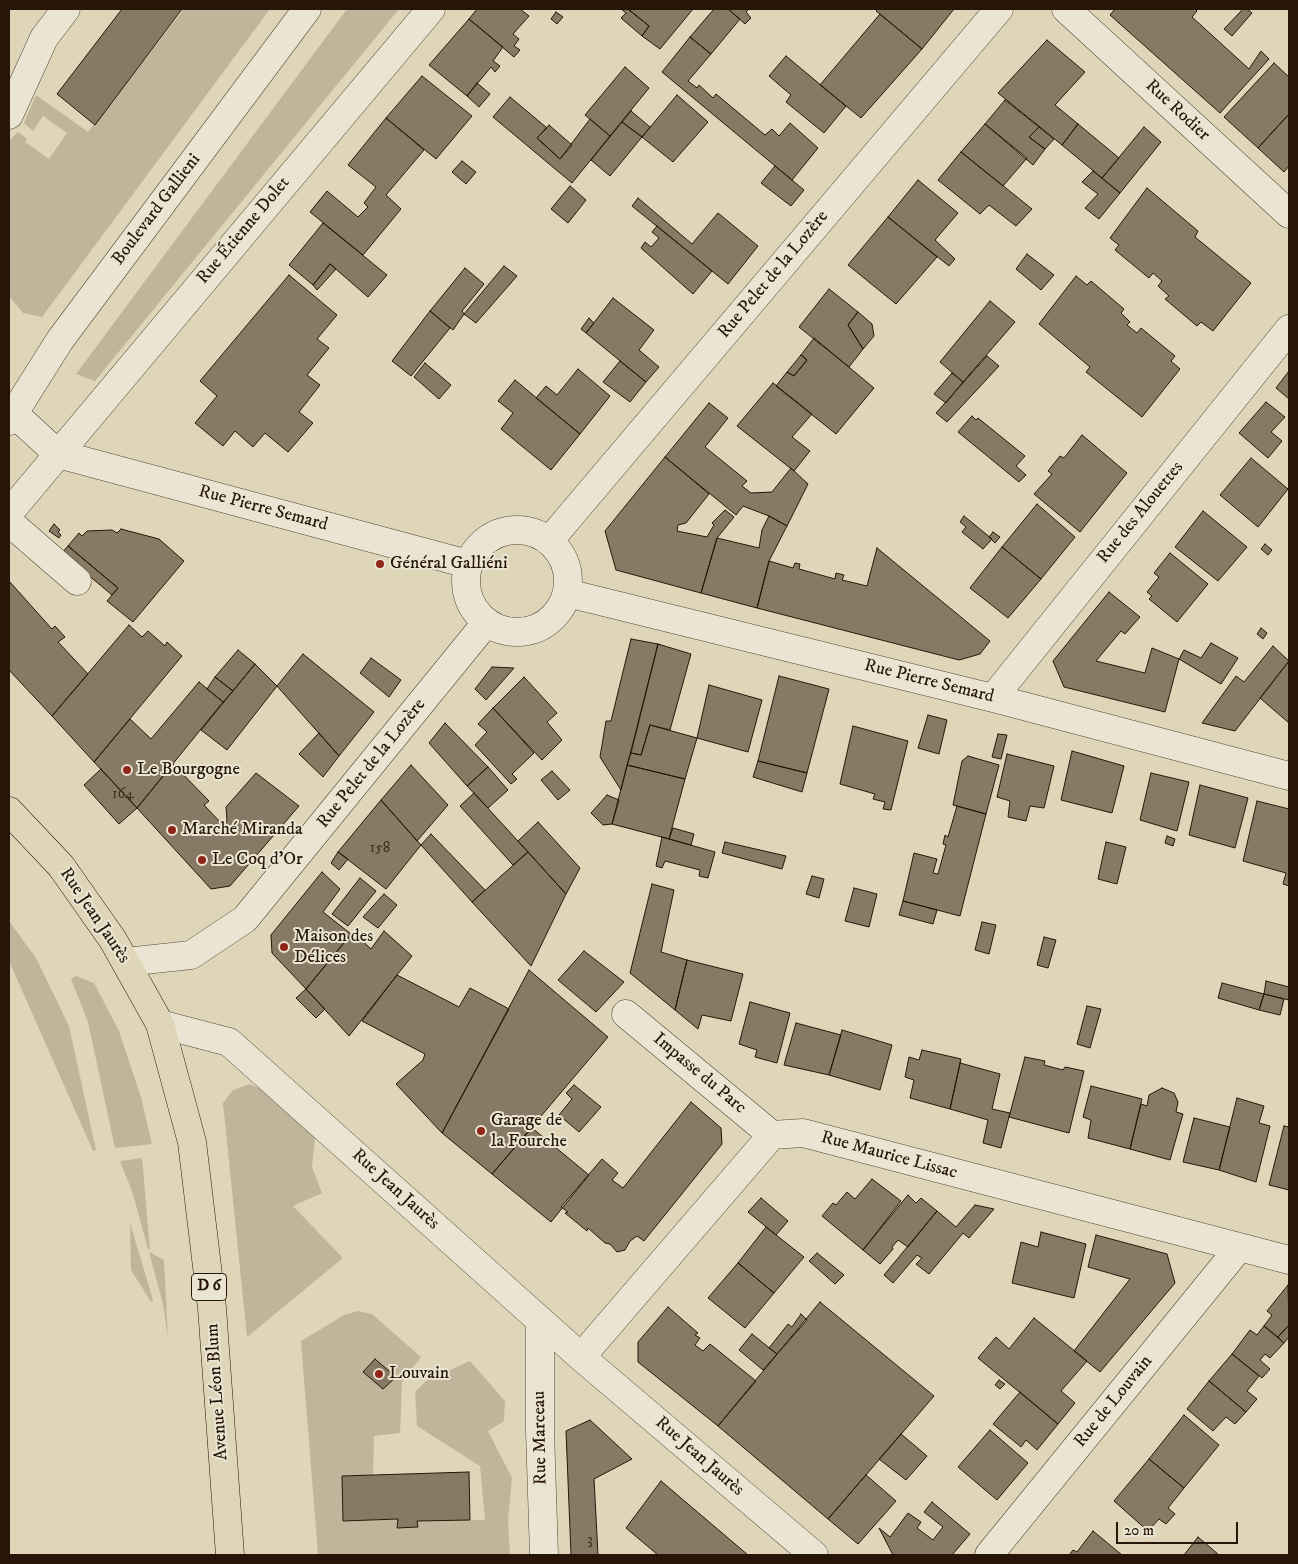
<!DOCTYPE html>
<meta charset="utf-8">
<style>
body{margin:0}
#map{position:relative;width:1298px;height:1564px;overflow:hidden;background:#dfd6b9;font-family:"IM FELL DW Pica",serif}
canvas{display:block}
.frame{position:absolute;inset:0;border:10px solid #271608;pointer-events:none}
.scale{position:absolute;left:1116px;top:1522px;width:122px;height:22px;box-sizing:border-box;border:2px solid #271608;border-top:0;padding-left:6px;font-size:15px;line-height:18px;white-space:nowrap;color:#271608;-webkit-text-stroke:4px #eae4d2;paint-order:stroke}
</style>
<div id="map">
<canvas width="1298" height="1564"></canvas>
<div class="frame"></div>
<div class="scale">20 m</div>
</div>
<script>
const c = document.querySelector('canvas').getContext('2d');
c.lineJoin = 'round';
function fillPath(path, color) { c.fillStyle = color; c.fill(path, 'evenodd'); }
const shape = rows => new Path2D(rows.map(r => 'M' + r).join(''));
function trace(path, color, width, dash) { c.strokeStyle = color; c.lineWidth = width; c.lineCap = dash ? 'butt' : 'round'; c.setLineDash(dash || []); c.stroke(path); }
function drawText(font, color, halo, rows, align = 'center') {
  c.font = font + ' "IM FELL DW Pica",serif'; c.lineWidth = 4; c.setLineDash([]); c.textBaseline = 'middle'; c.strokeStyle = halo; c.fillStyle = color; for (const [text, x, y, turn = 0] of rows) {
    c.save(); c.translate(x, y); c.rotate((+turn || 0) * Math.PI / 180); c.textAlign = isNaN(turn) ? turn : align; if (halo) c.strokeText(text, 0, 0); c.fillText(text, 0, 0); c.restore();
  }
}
fillPath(shape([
 [184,9,270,9,42,317,23,313,9,296,9,141,18,132,27,139,25,142,49,159,67,133,43,116,33,131,24,123,36,95,88,132],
 [347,9,399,9,95,381,76,374],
 [9,921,36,958,69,1026,96,1150,93,1151,9,961],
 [76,976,94,983,119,1031,141,1097,152,1144,115,1148,88,1022,71,979],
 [250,1084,262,1090,315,1137,312,1167,322,1193,293,1206,343,1258,247,1337,223,1103,233,1090],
 [142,1158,150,1249,148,1249,133,1194,120,1161],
 [130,1223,153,1300,151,1302,131,1270],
 [149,1252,164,1260,168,1337,163,1304],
 [358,1311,372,1314,421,1357,402,1382,400,1433,374,1436,373,1475,342,1476,343,1521,398,1519,397,1528,417,1527,417,1521,485,1520,480,1466,417,1426,415,1392,426,1381,470,1361,505,1401,504,1421,488,1431,512,1478,508,1521,510,1555,318,1555,301,1341,344,1315]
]), '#c0b59b');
const building = shape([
 [122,9,182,9,95,125,57,94,122,9],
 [477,9,520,9,529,16,513,34,519,39,514,46,520,50,514,57,469,19,477,9],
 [621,9,628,9,649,26,642,36,621,18,626,13,621,9],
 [628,9,693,9,660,49,642,36,649,26,628,9],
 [714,9,728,9,740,19,711,54,690,37,714,9],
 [728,9,749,9,746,12,751,18,745,24,728,9],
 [878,9,954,9,922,49,876,11,878,9],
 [1115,9,1195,9,1197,11,1192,17,1249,69,1261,51,1269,59,1220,113,1110,15,1115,9],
 [1243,9,1247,9,1252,13,1232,36,1224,29,1243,9],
 [556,12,563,17,557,24,551,19,556,12],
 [880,14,922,49,861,118,820,85,880,14],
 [469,19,503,47,493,61,500,66,495,72,491,67,467,96,429,65,469,19],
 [690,37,711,54,688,81,697,88,699,85,713,98,716,94,765,135,772,129,779,136,790,123,818,148,792,180,662,72,690,37],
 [1047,40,1085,72,1055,105,1078,124,1062,145,998,93,1047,40],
 [786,56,846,106,824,133,786,102,791,95,769,76,786,56],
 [1274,63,1289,77,1289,114,1258,148,1224,117,1274,63],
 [625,67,649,88,610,136,585,115,625,67],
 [422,76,472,116,436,159,386,118,422,76],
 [477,83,490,94,479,107,467,96,477,83],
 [677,95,708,122,673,162,642,137,677,95],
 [510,97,547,128,537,138,560,159,590,119,610,136,572,183,493,117,510,97],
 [1005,100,1039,127,1029,137,1045,149,1033,165,985,124,1005,100],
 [631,111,650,127,642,137,622,122,631,111],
 [1289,114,1289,166,1284,172,1258,148,1289,114],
 [386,118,424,150,386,195,401,209,363,255,310,212,327,191,358,217,368,207,364,203,376,187,348,165,386,118],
 [622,122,642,137,610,176,591,160,622,122],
 [985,124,1027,158,1003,186,961,152,985,124],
 [1078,124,1119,158,1102,178,1062,145,1078,124],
 [549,125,572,145,560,159,537,138,549,125],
 [1039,127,1054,139,1045,149,1029,137,1039,127],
 [1144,127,1161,142,1120,193,1102,178,1144,127],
 [961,152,1032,209,1016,226,989,205,980,214,938,180,961,152],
 [462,161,476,172,466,184,452,172,462,161],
 [775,166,804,190,791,206,761,183,775,166],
 [1093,171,1120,193,1099,219,1085,208,1098,194,1082,182,1093,171],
 [918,180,958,213,935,240,955,259,949,266,888,217,918,180],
 [570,186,586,200,568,223,551,209,570,186],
 [1147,188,1198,231,1195,237,1251,283,1213,331,1201,322,1197,326,1165,299,1169,296,1158,286,1162,281,1153,273,1149,278,1115,250,1119,245,1110,238,1147,188],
 [638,198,692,244,718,213,758,246,728,284,632,206,638,198],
 [888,217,937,257,896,304,848,265,888,217],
 [323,223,387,275,368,297,330,264,313,285,289,265,323,223],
 [657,226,712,271,693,294,641,248,645,242,651,247,659,238,652,232,657,226],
 [1027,254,1054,275,1041,290,1016,269,1027,254],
 [330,264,336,269,317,290,313,285,330,264],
 [504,266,517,276,476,323,464,314,504,266],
 [465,268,484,284,462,311,464,314,453,330,430,311,465,268],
 [289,275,337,315,317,339,329,348,307,375,320,385,299,412,313,423,288,452,265,433,253,447,235,431,223,446,195,423,217,396,200,381,289,275],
 [1076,276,1087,285,1091,281,1124,309,1121,313,1130,322,1127,325,1137,333,1141,328,1175,356,1171,361,1180,369,1142,417,1086,372,1090,367,1039,324,1076,276],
 [829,289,858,312,848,325,863,349,849,367,799,327,829,289],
 [613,298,654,330,639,350,659,367,646,382,586,333,613,298],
 [990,301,1015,322,963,382,940,362,990,301],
 [430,311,450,328,411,376,392,361,430,311],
 [858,312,872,324,874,336,863,349,848,325,858,312],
 [589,318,594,323,586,333,581,329,589,318],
 [814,338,874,388,836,434,776,386,787,372,794,376,807,360,801,355,814,338],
 [801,355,807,360,794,376,787,372,801,355],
 [987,356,999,366,947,422,936,413,987,356],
 [620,361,646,382,630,402,603,382,620,361],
 [425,363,451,385,439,399,414,377,425,363],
 [578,369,610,396,580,434,536,398,546,386,557,395,578,369],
 [1289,371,1289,399,1276,388,1289,371],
 [952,373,963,382,946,403,934,394,952,373],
 [515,380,580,434,551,470,501,429,513,413,498,401,515,380],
 [773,383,812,414,792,437,810,451,794,471,737,426,773,383],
 [1266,402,1285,417,1271,432,1282,441,1268,458,1239,433,1266,402],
 [709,403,728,418,705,447,747,481,742,486,751,493,772,492,791,468,808,484,787,526,769,516,743,506,736,515,665,457,709,403],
 [972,416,976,420,978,418,1025,456,1016,466,1026,475,1019,482,958,432,972,416],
 [1082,435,1127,473,1080,532,1034,494,1052,474,1048,471,1060,456,1064,458,1082,435],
 [665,457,709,494,686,523,678,525,677,531,707,537,714,525,712,523,725,510,734,517,717,538,701,593,616,570,605,531,665,457],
 [1251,458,1288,489,1258,527,1220,495,1251,458],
 [1037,504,1075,537,1041,579,1002,547,1037,504],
 [1203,511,1247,547,1218,581,1175,547,1203,511],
 [769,516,787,526,769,561,757,608,701,593,717,538,759,548,762,530,769,516],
 [964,516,992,539,983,549,962,532,966,527,960,522,964,516],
 [54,524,60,530,58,532,61,535,59,538,49,531,54,524],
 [121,529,159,539,184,561,133,622,107,601,118,588,68,546,79,533,82,536,87,531,112,530,117,533,121,529],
 [993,532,1000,537,995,543,989,537,993,532],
 [1265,544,1272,550,1268,555,1261,549,1265,544],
 [68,546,118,588,112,595,62,553,68,546],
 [1002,547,1041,579,1008,618,970,588,1002,547],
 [877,548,990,641,980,654,959,660,757,608,769,561,793,568,795,563,800,564,799,569,835,579,836,573,844,575,842,580,867,586,877,548],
 [1170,553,1208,584,1177,622,1149,599,1152,596,1147,592,1159,577,1154,573,1170,553],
 [9,581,52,629,55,626,65,637,58,642,88,674,52,716,9,670,9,581],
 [1109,592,1140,617,1125,634,1121,631,1096,661,1145,673,1152,648,1179,659,1165,712,1064,687,1053,661,1109,592],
 [129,625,142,637,148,631,165,646,167,642,182,656,94,762,52,716,129,625],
 [1261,628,1267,633,1263,639,1257,634,1261,628],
 [631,639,658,644,621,790,600,757,606,721,611,721,631,639],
 [1211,643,1238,658,1221,684,1179,659,1184,650,1201,658,1211,643],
 [658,644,691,654,670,730,650,725,641,755,631,753,658,644],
 [1273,646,1289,661,1235,731,1202,723,1236,676,1244,682,1273,646],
 [238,650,255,664,233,691,215,677,238,650],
 [303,654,374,712,339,756,277,686,303,654],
 [371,658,401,680,389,697,360,673,371,658],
 [1289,661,1289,723,1260,698,1289,661],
 [255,664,277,686,227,750,201,730,255,664],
 [492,667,514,668,486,700,475,689,492,667],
 [779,676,829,689,807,773,758,761,779,676],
 [215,677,233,691,223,702,207,689,215,677],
 [524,677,557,713,547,722,562,740,542,760,493,708,524,677],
 [199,682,223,702,137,808,94,762,130,719,151,739,199,682],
 [709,685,762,700,748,752,697,738,709,685],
 [493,708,534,753,512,774,517,779,511,784,475,745,487,732,478,724,493,708],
 [928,715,947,720,939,754,918,748,928,715],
 [445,723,488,767,467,786,429,743,445,723],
 [650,725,697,738,685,779,627,765,631,753,641,755,650,725],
 [853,726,908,741,891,810,883,809,885,802,873,799,875,794,840,784,853,726],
 [319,733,339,756,323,777,299,754,319,733],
 [998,734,1007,735,1001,759,992,757,998,734],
 [1072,751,1124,766,1112,813,1061,800,1072,751],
 [1007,754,1054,766,1044,808,1030,806,1026,821,1008,817,1010,801,997,797,1007,754],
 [968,756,999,765,986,814,953,805,962,761,968,756],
 [758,761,807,773,802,792,753,777,758,761],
 [173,764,209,801,204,805,223,825,227,821,226,807,256,773,299,806,230,886,211,889,137,808,173,764],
 [411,765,448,805,417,841,381,800,411,765],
 [627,765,685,779,669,839,612,824,627,765],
 [488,767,508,790,488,808,467,786,488,767],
 [101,769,137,808,119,824,84,785,101,769],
 [552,771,570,790,558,800,541,780,552,771],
 [1151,773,1189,782,1177,831,1140,820,1151,773],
 [1200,785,1248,798,1235,848,1189,835,1200,785],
 [474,793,528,852,513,865,460,806,474,793],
 [607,795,619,800,612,824,603,825,591,813,607,795],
 [381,800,421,845,386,889,338,852,381,800],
 [1257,801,1289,809,1289,886,1283,884,1286,873,1243,861,1257,801],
 [957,806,986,814,960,916,903,901,914,853,937,859,933,873,938,874,946,845,943,844,945,835,948,837,957,806],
 [538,822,580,868,566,894,518,841,538,822],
 [673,828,694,834,691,845,669,839,673,828],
 [431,834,485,890,472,902,421,845,431,834],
 [1167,836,1175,839,1173,846,1165,843,1167,836],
 [662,837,715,852,708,878,699,876,700,870,665,861,662,868,656,866,662,837],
 [725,842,786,856,782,869,722,853,725,842],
 [1106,842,1126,847,1117,884,1098,879,1106,842],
 [338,852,348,859,339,870,331,863,338,852],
 [528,852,566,894,531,966,472,902,528,852],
 [322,872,340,889,323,912,351,934,306,989,272,953,271,935,322,872],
 [812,876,824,879,819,898,806,894,812,876],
 [360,878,376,891,348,926,332,914,360,878],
 [652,884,674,890,661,952,687,960,675,1010,630,973,652,884],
 [854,888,877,894,869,927,845,921,854,888],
 [384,894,397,905,378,928,363,917,384,894],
 [903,901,937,910,933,924,899,915,903,901],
 [982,922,996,925,989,954,975,950,982,922],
 [384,931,412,956,349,1036,306,989,353,932,371,949,384,931],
 [1044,937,1056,940,1048,968,1037,965,1044,937],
 [584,951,624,982,596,1012,558,980,584,951],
 [687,960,743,974,731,1021,702,1015,698,1029,675,1010,687,960],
 [529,970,608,1037,492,1174,442,1133,529,970],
 [397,975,459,1007,470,988,509,1009,442,1133,396,1084,423,1060,425,1054,362,1021,397,975],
 [1266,981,1289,987,1289,1000,1264,994,1266,981],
 [1222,983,1264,994,1259,1010,1218,998,1222,983],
 [306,989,325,1009,316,1018,296,998,306,989],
 [1264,994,1284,999,1280,1015,1259,1010,1264,994],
 [750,1002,790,1013,777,1063,755,1057,757,1050,739,1044,750,1002],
 [1087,1006,1101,1009,1090,1048,1077,1044,1087,1006],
 [796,1023,841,1035,829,1075,784,1065,796,1023],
 [842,1030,892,1045,880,1090,829,1075,842,1030],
 [922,1050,961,1059,950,1109,910,1098,914,1080,905,1077,909,1057,919,1060,922,1050],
 [1025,1057,1045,1061,1044,1065,1063,1070,1065,1067,1084,1071,1069,1133,1009,1117,1025,1057],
 [960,1063,1000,1074,992,1109,1010,1113,1001,1148,983,1143,988,1120,950,1109,960,1063],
 [574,1085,601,1107,579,1132,559,1115,572,1099,566,1093,574,1085],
 [1091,1086,1142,1099,1130,1149,1088,1138,1091,1120,1083,1117,1091,1086],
 [1162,1088,1174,1093,1178,1102,1176,1112,1183,1114,1170,1160,1130,1149,1141,1104,1147,1106,1149,1095,1162,1088],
 [1237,1098,1264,1106,1259,1123,1270,1126,1256,1182,1219,1170,1237,1098],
 [691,1102,721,1128,722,1144,644,1241,637,1236,630,1241,625,1250,617,1252,610,1244,605,1243,588,1228,587,1231,565,1213,568,1212,561,1207,602,1159,618,1173,612,1180,623,1188,691,1102],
 [1194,1118,1230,1127,1219,1170,1183,1162,1194,1118],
 [1284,1126,1289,1127,1289,1190,1269,1185,1284,1126],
 [532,1128,589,1175,551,1222,492,1174,532,1128],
 [872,1179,901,1201,863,1250,822,1216,833,1203,836,1205,847,1192,855,1199,872,1179],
 [908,1195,916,1203,921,1198,937,1211,908,1247,898,1240,892,1247,893,1249,880,1264,863,1250,908,1195],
 [761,1198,788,1221,776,1235,748,1212,761,1198],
 [975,1205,994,1209,969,1238,963,1233,929,1274,916,1264,922,1258,917,1255,893,1283,884,1275,937,1211,956,1227,975,1205],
 [766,1227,804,1257,774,1293,738,1263,766,1227],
 [1041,1232,1086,1244,1074,1298,1012,1283,1021,1242,1038,1247,1041,1232],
 [1096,1235,1167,1254,1175,1283,1100,1372,1074,1351,1130,1279,1088,1267,1096,1235],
 [817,1253,844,1275,835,1284,809,1261,817,1253],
 [738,1263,774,1293,745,1328,708,1298,738,1263],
 [1288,1285,1289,1325,1278,1337,1264,1326,1272,1315,1267,1311,1288,1285],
 [820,1302,934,1396,828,1519,718,1426,820,1302],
 [668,1307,698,1333,695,1335,700,1338,695,1345,703,1351,710,1344,756,1381,718,1426,638,1362,638,1342,668,1307],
 [801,1314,807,1320,777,1354,769,1348,788,1324,792,1327,801,1314],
 [1034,1318,1087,1361,1061,1391,1075,1403,1058,1424,978,1358,996,1337,1009,1349,1034,1318],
 [1289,1325,1289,1337,1284,1343,1278,1337,1289,1325],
 [1264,1326,1284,1343,1270,1358,1265,1354,1260,1360,1270,1369,1262,1378,1232,1354,1250,1330,1257,1335,1264,1326],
 [752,1334,777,1354,763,1370,739,1350,752,1334],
 [1232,1354,1259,1376,1247,1391,1257,1399,1246,1412,1209,1381,1232,1354],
 [375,1359,396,1377,383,1389,363,1372,375,1359],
 [999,1380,1005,1384,1000,1389,995,1385,999,1380],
 [1209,1381,1246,1412,1235,1424,1226,1417,1213,1431,1187,1409,1209,1381],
 [1020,1392,1058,1424,1037,1450,1026,1440,1021,1447,993,1424,1020,1392],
 [1184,1415,1219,1445,1184,1488,1149,1459,1184,1415],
 [590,1420,632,1459,594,1479,598,1555,571,1555,566,1431,590,1420],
 [990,1430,1028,1463,997,1500,958,1467,990,1430],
 [901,1434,927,1456,906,1480,879,1459,901,1434],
 [1149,1459,1184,1488,1168,1508,1175,1514,1166,1524,1159,1519,1148,1531,1114,1501,1149,1459],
 [469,1472,470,1520,417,1521,418,1527,397,1528,398,1519,343,1521,342,1476,469,1472],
 [866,1475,896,1501,858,1544,828,1519,866,1475],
 [661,1481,748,1555,658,1555,626,1528,661,1481],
 [932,1502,970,1534,952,1555,893,1555,879,1528,890,1537,908,1513,921,1522,917,1528,933,1540,943,1527,924,1512,932,1502],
 [1093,1531,1122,1555,1069,1555,1073,1550,1077,1552,1093,1531],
 [1198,1537,1219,1555,1184,1555,1198,1537]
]);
fillPath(building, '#877a64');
trace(building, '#271608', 1);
const minor = shape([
 [1066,9,1289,214],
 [9,115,44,38,66,9],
 [9,409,58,454,468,564],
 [9,421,60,340,307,9],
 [9,513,431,9],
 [9,522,77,581],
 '466 581a51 51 0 1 1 102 0a51 51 0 1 1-102 0Z',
 [549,541,999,9],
 [567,593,993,698,1289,776],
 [993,698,1289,329],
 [126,962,191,955,245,919,486,623],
 [626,1014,772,1135],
 [160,1024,229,1042,581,1357,814,1555],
 [540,1320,540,1431,544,1555],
 [581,1357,772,1135,803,1133,1289,1260],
 [989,1555,1238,1249]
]);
const major = shape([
 [9,811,61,866,113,940,160,1024,192,1142,212,1308,230,1555]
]);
trace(minor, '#554634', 29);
trace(major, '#271608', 29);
trace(minor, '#eae4d2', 28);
trace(major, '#dfd6b9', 28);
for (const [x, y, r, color] of [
 [380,564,5,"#8f2418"],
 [127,770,5,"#8f2418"],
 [172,830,5,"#8f2418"],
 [202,860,5,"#8f2418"],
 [284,947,5,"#8f2418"],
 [481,1131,5,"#8f2418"],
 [379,1374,5,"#8f2418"]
]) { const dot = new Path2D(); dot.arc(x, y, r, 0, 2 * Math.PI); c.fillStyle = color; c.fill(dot); trace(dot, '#eae4d2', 2); }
drawText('15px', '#3f2f1f', null, [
 ["164",123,795],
 ["158",380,849],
 ["3",590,1541]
]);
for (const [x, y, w] of [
 [209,1287,35]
]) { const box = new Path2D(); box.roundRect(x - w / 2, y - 13.5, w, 27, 4); c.fillStyle = '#eae4d2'; c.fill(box); trace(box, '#271608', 1); }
drawText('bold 16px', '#271608', null, [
 ["D 6",209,1287]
]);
drawText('18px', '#271608', '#eae4d2', [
 ["Rue Rodier",1177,111,43],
 ["Boulevard Gallieni",157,210,-53],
 ["Rue Étienne Dolet",244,231,-50],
 ["Rue Pelet de la Lozère",774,275,-50],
 ["Rue Pierre Semard",263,509,15],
 ["Rue des Alouettes",1141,513,-51],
 ["Rue Pierre Semard",929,682,14],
 ["Rue Pelet de la Lozère",372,764,-51],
 ["Rue Jean Jaurès",94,916,56],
 ["Impasse du Parc",699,1074,40],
 ["Rue Maurice Lissac",889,1156,15],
 ["Rue Jean Jaurès",395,1190,42],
 ["Avenue Léon Blum",218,1392,-94],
 ["Rue de Louvain",1114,1402,-51],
 ["Rue Marceau",541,1438,-91],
 ["Rue Jean Jaurès",699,1457,41]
]);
drawText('18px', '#271608', '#eae4d2', [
 ["Général Galliéni",390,564],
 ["Le Bourgogne",137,770],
 ["Marché Miranda",182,830],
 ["Le Coq d'Or",212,860],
 ["Maison des",294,937],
 ["Délices",294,958],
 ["Garage de",491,1121],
 ["la Fourche",491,1142],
 ["Louvain",389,1374]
], 'left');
</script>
